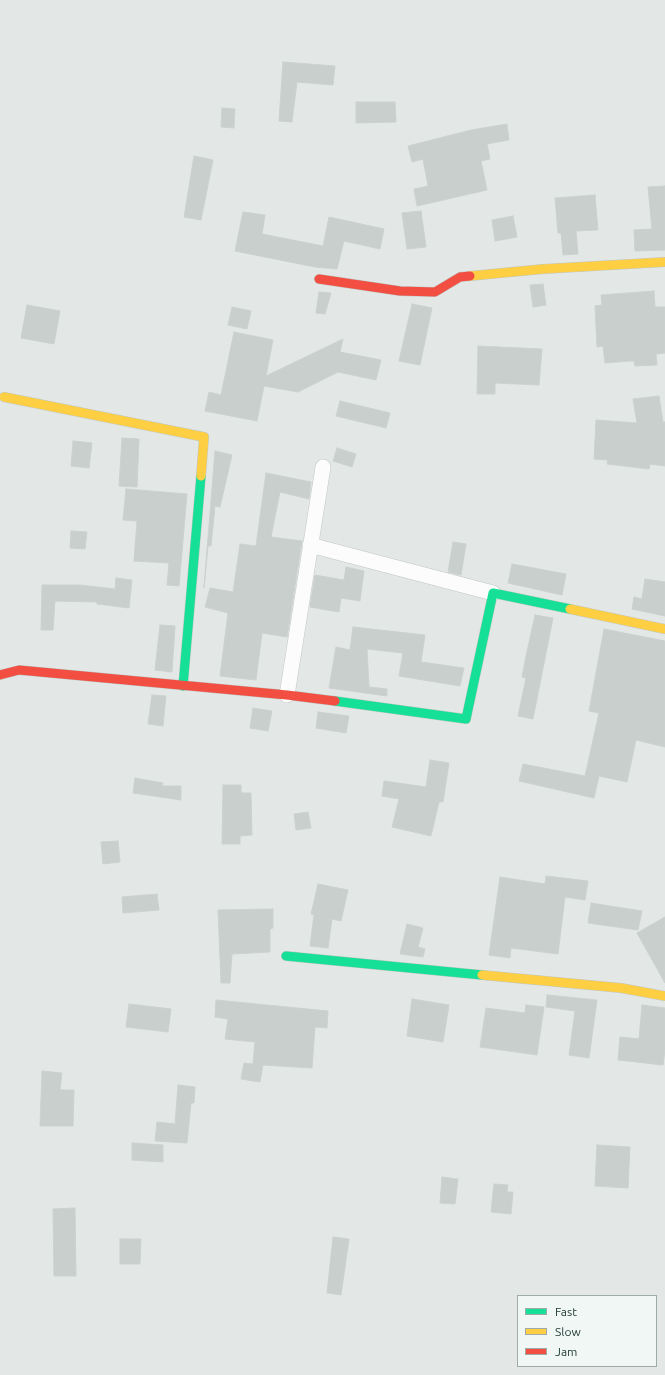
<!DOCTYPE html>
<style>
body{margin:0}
#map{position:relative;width:665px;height:1375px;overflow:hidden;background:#e3e8e6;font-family:Ubuntu,sans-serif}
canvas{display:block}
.legend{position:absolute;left:517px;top:1295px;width:140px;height:72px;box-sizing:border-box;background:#f0f7f4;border:1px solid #9daca8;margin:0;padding:5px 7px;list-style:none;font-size:12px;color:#213b36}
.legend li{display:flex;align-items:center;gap:8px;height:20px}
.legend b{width:20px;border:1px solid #9daca8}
</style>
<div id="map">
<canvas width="665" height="1375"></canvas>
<ul class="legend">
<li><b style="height:5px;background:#16e098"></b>Fast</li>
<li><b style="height:5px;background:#ffcf43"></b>Slow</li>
<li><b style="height:5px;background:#f24e42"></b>Jam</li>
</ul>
</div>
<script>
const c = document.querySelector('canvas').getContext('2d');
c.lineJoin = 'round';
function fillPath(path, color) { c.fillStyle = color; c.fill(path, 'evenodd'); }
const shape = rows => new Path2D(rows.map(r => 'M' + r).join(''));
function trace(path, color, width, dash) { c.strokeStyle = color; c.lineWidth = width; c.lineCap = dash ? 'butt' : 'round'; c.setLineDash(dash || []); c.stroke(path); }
const building = shape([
 [283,62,335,66,333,85,297,82,292,122,279,121,283,62],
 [356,102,395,102,396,122,356,123,356,102],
 [222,108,235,109,234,128,221,127,222,108],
 [507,124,509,140,487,144,490,159,481,161,487,190,417,206,414,189,428,186,423,159,412,162,408,146,471,130,507,124],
 [194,156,213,160,201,220,184,217,194,156],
 [665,186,665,250,635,251,634,230,652,229,648,187,665,186],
 [595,195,598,230,576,231,578,254,563,255,561,233,558,233,555,198,595,195],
 [421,211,426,247,407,249,402,213,421,211],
 [243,212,265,215,262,234,323,246,329,217,384,229,380,249,344,241,337,269,315,267,235,251,243,212],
 [513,216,517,237,495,241,492,220,513,216],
 [543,284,546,305,533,307,530,285,543,284],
 [654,291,655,307,665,307,665,353,656,354,657,365,635,366,634,361,630,361,605,363,603,346,597,347,595,306,602,305,601,295,654,291],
 [319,292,331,293,325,314,316,313,319,292],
 [412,304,432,308,420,365,399,361,412,304],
 [27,305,60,311,54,344,21,338,27,305],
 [232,307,251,311,247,329,228,325,232,307],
 [234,332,273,340,266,376,343,339,340,352,381,360,376,380,338,372,298,392,264,386,257,421,205,411,209,392,221,395,234,332],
 [478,346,542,349,539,385,495,383,495,394,477,394,478,346],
 [659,396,663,422,665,422,665,466,650,464,649,469,607,464,608,460,594,459,596,420,637,423,633,399,659,396],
 [340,401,390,413,386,428,336,416,340,401],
 [122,438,139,439,137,487,119,486,122,438],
 [73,441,92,443,89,468,71,466,73,441],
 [337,448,356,454,352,467,333,461,337,448],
 [215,451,232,455,220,507,215,506,211,546,208,546,204,588,215,451],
 [266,473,311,482,309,499,280,492,271,537,302,541,287,637,262,633,256,680,220,676,228,613,205,607,210,588,233,592,240,544,256,546,266,473],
 [126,489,187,494,179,586,167,585,169,563,134,561,137,521,123,520,126,489],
 [71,531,87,532,85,549,70,548,71,531],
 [453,542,466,544,461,575,448,572,453,542],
 [512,564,566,574,562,595,508,583,512,564],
 [346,567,364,571,360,601,341,598,339,612,310,607,315,575,344,580,346,567],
 [116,578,132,580,129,608,97,604,97,602,55,601,53,630,41,630,42,585,80,585,115,589,116,578],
 [645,579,665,582,665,616,632,609,634,597,642,599,645,579],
 [535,615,553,618,533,719,518,716,526,678,522,677,525,661,535,615],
 [160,625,175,626,172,672,155,670,160,625],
 [353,627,425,635,421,662,464,668,460,686,399,676,403,653,367,649,369,687,387,689,387,696,329,688,336,647,350,650,353,627],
 [604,629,665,641,665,747,636,740,627,782,599,776,594,798,519,781,523,764,585,776,599,713,589,711,604,629],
 [152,695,166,696,163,726,148,724,152,695],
 [253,708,272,711,268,731,250,728,253,708],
 [318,712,349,716,346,733,316,728,318,712],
 [430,760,449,763,443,802,439,802,431,836,392,827,399,799,382,796,384,781,426,787,430,760],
 [135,778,163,783,162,786,181,786,181,800,133,793,135,778],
 [223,785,241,785,241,793,251,793,252,835,240,836,240,844,222,844,223,785],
 [308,812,311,828,296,830,294,814,308,812],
 [118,841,120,862,103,864,101,842,118,841],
 [546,876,588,881,585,900,565,897,558,954,511,948,510,958,489,955,500,877,545,884,546,876],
 [318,884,348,890,341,921,332,919,328,948,310,946,314,915,311,914,318,884],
 [157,894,159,910,123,913,122,897,157,894],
 [591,903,642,911,638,930,588,923,591,903],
 [273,909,273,928,270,929,270,952,232,954,230,983,221,983,218,910,273,909],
 [665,917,665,983,637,933,665,917],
 [407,924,423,928,418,947,425,949,423,957,400,954,407,924],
 [547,995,597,1000,589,1058,569,1055,575,1011,546,1007,547,995],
 [412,999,449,1005,443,1042,407,1036,412,999],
 [216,1000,328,1011,327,1028,315,1027,312,1068,263,1065,260,1082,241,1079,244,1063,253,1064,255,1042,225,1039,228,1019,215,1017,216,1000],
 [129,1004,171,1009,168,1032,126,1027,129,1004],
 [526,1005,544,1007,537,1055,480,1047,486,1008,525,1013,526,1005],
 [642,1005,665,1008,665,1050,663,1065,618,1060,620,1037,639,1039,642,1005],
 [42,1071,62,1073,60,1090,74,1090,73,1126,40,1126,42,1071],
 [178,1085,195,1087,194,1103,191,1103,187,1143,155,1141,157,1122,175,1124,178,1085],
 [132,1143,163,1145,163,1162,132,1160,132,1143],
 [597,1145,630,1147,628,1188,595,1186,597,1145],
 [442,1177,458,1179,455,1204,440,1203,442,1177],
 [494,1184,508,1185,507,1192,513,1192,511,1214,491,1212,494,1184],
 [75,1208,76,1276,54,1276,53,1209,75,1208],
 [333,1237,349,1239,341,1295,327,1293,333,1237],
 [120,1239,141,1239,140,1264,120,1264,120,1239]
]);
fillPath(building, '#c9cfcd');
trace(building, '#cbd1cf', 1);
const street = shape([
 [310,545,493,593],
 [287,695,323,467]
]);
const fast = shape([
 [183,686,201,476],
 [335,701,466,719,493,593,570,609],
 [286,956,482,975]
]);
const slow = shape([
 [470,276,543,269,665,262],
 [4,397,204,437,201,476],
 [570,609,665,629],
 [482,975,621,988,665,996]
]);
const jam = shape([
 [319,279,400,291,435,292,460,277,470,276],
 [0,675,19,670,287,695,335,701]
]);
trace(street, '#c0c5c3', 16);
trace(fast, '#bec6c3', 10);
trace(slow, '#bec6c3', 10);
trace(jam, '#bec6c3', 10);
trace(street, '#fbfcfb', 15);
trace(fast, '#16e098', 9);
trace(slow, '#ffcf43', 9);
trace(jam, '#f24e42', 9);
</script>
